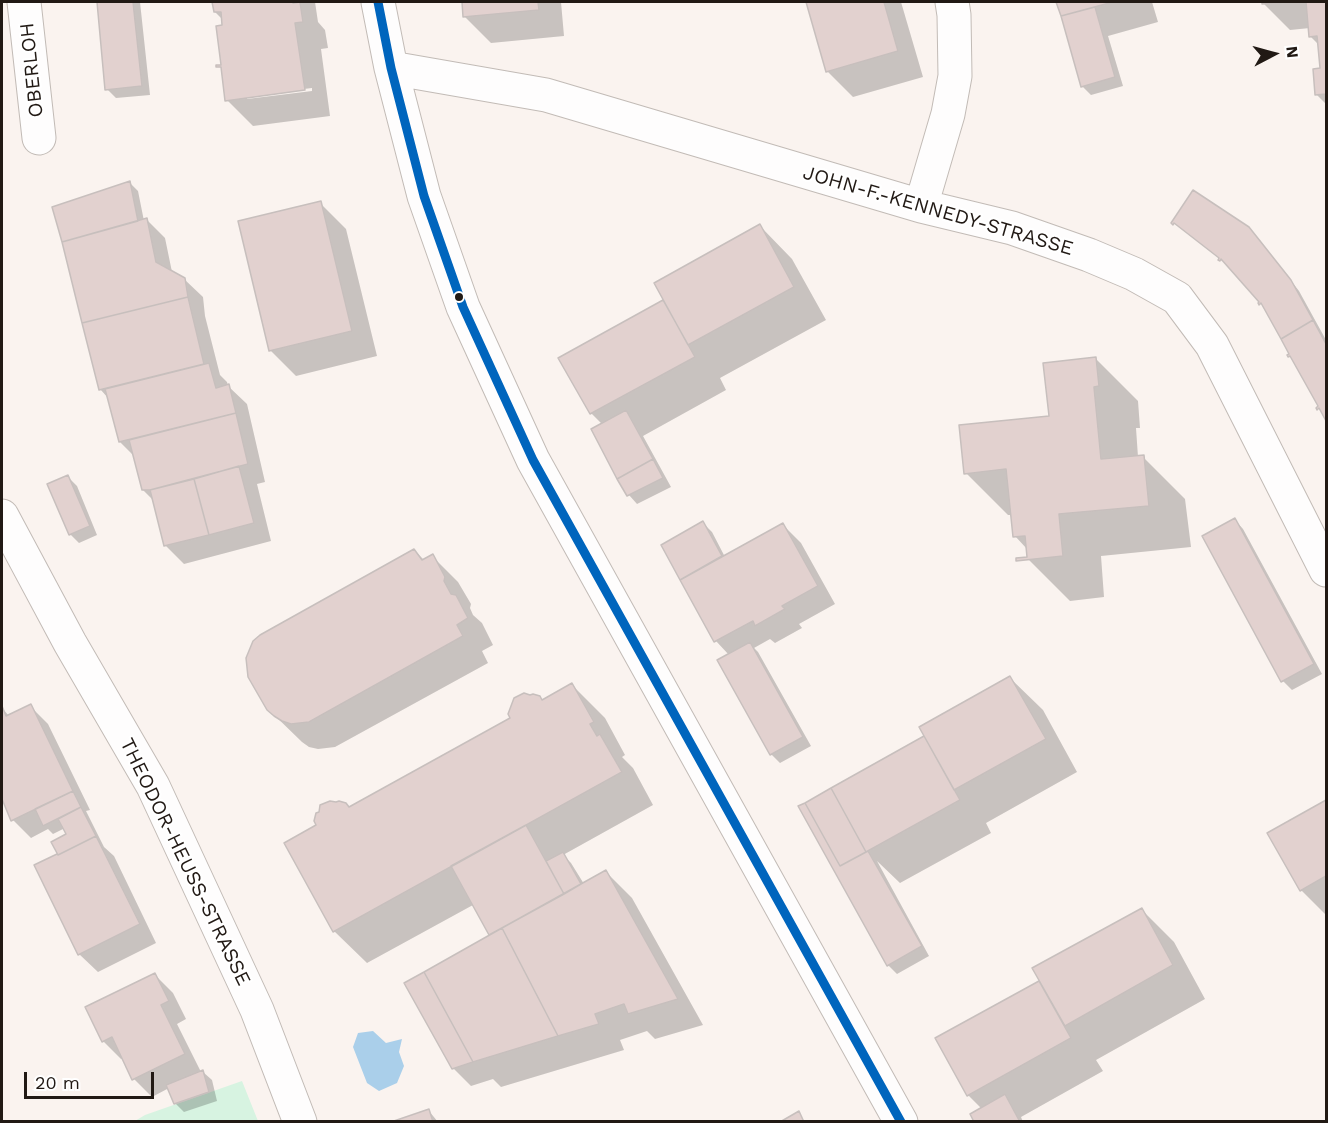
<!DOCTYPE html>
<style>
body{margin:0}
#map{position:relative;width:1328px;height:1123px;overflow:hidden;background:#faf3ef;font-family:"Work Sans",sans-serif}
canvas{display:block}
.frame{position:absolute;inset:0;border:3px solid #211914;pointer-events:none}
.north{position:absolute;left:1244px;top:24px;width:60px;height:60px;-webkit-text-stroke:4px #fff;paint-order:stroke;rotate:84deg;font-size:16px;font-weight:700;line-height:24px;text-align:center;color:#211914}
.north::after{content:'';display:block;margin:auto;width:21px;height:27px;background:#211914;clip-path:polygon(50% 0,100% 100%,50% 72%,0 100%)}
.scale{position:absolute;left:24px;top:1072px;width:130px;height:27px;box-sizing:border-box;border:3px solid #211914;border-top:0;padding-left:8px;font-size:18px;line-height:21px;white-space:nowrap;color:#211914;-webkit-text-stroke:4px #fff;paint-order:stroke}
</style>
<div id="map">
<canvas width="1328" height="1123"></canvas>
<div class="frame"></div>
<div class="north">N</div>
<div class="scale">20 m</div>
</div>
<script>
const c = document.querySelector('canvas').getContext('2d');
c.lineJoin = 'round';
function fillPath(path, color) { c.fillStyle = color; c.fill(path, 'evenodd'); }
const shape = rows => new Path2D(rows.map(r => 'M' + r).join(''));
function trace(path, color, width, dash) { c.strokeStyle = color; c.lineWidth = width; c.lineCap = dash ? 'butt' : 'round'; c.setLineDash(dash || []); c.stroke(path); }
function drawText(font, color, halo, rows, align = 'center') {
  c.font = font + ' "Work Sans",sans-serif'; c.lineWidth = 4.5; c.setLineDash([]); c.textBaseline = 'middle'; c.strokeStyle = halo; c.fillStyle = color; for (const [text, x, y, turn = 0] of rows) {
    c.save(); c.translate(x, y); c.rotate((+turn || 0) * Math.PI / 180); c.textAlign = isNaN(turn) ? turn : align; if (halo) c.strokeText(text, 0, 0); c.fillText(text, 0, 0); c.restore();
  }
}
fillPath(shape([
 [242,1081,258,1121,135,1121,145,1115]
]), '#d7f3e1');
fillPath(shape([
 [373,1031,386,1043,402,1039,399,1052,404,1066,397,1083,379,1091,367,1083,353,1047,358,1033]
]), '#aacfea');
fillPath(shape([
 [98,2,140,2,150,95,116,98,107,89],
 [214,2,315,2,318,22,325,30,328,48,321,49,330,116,253,126,227,100,223,20,215,12],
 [312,88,312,91,247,99,247,96],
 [463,2,561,2,564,36,491,43,465,17],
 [808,2,901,2,923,77,853,97,827,71],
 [1058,2,1152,2,1158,22,1108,36,1123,86,1091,95,1082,86],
 [1263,2,1326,2,1326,104,1316,94,1322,69,1319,45,1310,36,1310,28,1290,30,1264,4],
 [129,182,138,191,144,221,147,220,165,238,172,272,184,279,203,297,205,316,220,375,227,382,228,386,247,404,265,482,257,484,271,541,184,564,166,546,154,501,143,490,134,456,120,442,109,399,100,389],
 [200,474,201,478,189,481,188,477],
 [320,203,346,229,377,356,296,376,270,350],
 [1174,221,1248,228,1258,238,1299,291,1326,340,1326,418,1262,303,1227,264,1183,230],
 [760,226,792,259,826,320,720,378,726,390,643,436,671,487,637,504,629,495,593,430,603,425,591,413,561,358,665,300],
 [1096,359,1138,401,1140,428,1136,428,1138,457,1143,457,1185,499,1191,547,1101,556,1104,597,1070,601,1028,559,1027,549,1015,536,1013,515,1008,515,966,473,1051,418],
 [68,477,77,486,97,535,79,543,70,534],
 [1235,520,1243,529,1322,674,1292,690,1283,681,1204,536],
 [703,523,712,532,725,557,783,525,801,543,835,604,799,624,802,628,775,643,770,639,754,648,758,652,811,746,780,763,771,754,729,655,716,641,663,546],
 [414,550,424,560,432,556,458,582,471,604,470,608,473,615,482,623,493,645,482,651,488,663,335,747,318,749,309,747,302,742,268,709],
 [1010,678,1043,710,1077,772,986,823,991,833,900,883,877,861,929,956,897,974,888,965,800,807,926,736],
 [572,685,605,718,625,755,622,757,633,768,653,805,563,855,571,863,584,884,606,872,632,898,703,1025,655,1039,647,1031,620,1040,624,1050,501,1087,493,1079,471,1086,453,1068,491,936,473,905,367,963,334,931,349,808],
 [30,706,48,724,90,810,86,811,104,847,114,856,156,943,98,972,79,954,61,860,68,835,65,828,53,834,48,829,31,838,13,820,2,795,2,708,9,716],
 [1326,801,1326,915,1301,890,1269,834],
 [1142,910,1174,942,1205,999,1096,1060,1103,1071,1021,1117,1023,1122,976,1122,982,1109,969,1096,937,1039,1041,981],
 [155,975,173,993,186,1019,177,1024,201,1072,203,1072,212,1080,217,1101,184,1112,175,1103,169,1088,152,1097,134,1079,124,1058,121,1059,103,1041],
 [429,1111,438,1122,396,1122]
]), '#0003');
const building = shape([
 [97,2,133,2,142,86,105,90,97,2],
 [212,2,293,2,293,3,300,2,303,22,295,23,305,90,225,101,221,67,216,67,216,65,221,65,216,26,222,25,221,12,214,12,212,2],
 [462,2,538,2,539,10,463,17,462,2],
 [806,2,884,2,898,51,826,72,806,2],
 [1056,2,1113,2,1061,16,1056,2],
 [1262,2,1288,2,1262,4,1262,2],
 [1306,2,1326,2,1326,94,1315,95,1313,69,1320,68,1317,36,1309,37,1306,2],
 [1095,7,1115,77,1081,87,1061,16,1095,7],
 [130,181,138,221,62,242,52,207,130,181],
 [1193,190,1249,227,1291,280,1313,320,1281,339,1261,303,1259,305,1258,303,1259,302,1221,259,1220,261,1218,260,1219,258,1174,223,1173,225,1171,223,1193,190],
 [321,201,352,331,269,351,238,221,321,201],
 [147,218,156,262,185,278,188,297,82,323,62,242,147,218],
 [760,224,794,287,688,345,654,283,760,224],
 [188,297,204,364,99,390,82,323,188,297],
 [663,300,695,357,590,414,558,358,663,300],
 [1313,320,1326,344,1326,421,1319,408,1317,410,1316,408,1318,406,1290,356,1288,357,1287,355,1289,354,1281,339,1313,320],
 [1096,357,1099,386,1094,387,1101,459,1144,455,1149,506,1059,514,1063,556,1016,561,1016,558,1027,557,1025,536,1013,537,1006,469,964,474,959,425,1049,416,1043,363,1096,357],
 [209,363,216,388,229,384,236,413,119,442,105,389,209,363],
 [626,410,653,459,617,479,591,429,626,410],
 [236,413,248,464,150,490,142,490,129,440,236,413],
 [653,459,663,478,627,496,617,479,653,459],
 [239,466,254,523,209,535,194,479,239,466],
 [68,475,90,526,69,535,47,484,68,475],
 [194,479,209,535,164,546,150,490,194,479],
 [1235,518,1314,664,1281,682,1202,536,1235,518],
 [703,521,722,556,680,580,661,545,703,521],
 [783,523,818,586,782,606,785,609,755,626,753,621,714,642,680,580,783,523],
 [414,549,422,560,433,554,445,577,444,581,451,594,456,595,468,618,457,625,463,636,309,722,291,724,282,721,274,716,267,710,248,677,246,658,253,641,260,635,414,549],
 [750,642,803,737,770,755,717,660,750,642],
 [1010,676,1046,739,954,790,919,727,1010,676],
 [572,683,594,722,590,724,597,736,600,734,622,772,333,932,284,843,316,825,314,821,316,813,319,812,320,805,330,801,336,802,339,801,346,803,349,807,510,718,508,714,514,698,524,693,530,695,533,694,540,696,542,700,572,683],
 [31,704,73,791,11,821,2,799,2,706,6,716,31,704],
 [924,736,960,800,866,852,831,788,924,736],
 [831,788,866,852,840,866,805,803,831,788],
 [73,791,81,807,43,826,35,809,73,791],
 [1326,800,1326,876,1300,891,1267,833,1326,800],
 [805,803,840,866,868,851,922,946,887,966,798,806,805,803],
 [81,807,96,836,58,855,51,842,66,834,58,819,81,807],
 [526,825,564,894,489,935,451,866,526,825],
 [96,836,140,924,78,955,34,865,57,854,58,855,96,836],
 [563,852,581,884,564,894,546,861,563,852],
 [606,870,678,999,628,1014,624,1004,595,1014,599,1024,558,1036,502,928,606,870],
 [1142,908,1173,965,1065,1026,1032,968,1142,908],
 [502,928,558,1036,473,1062,424,972,502,928],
 [424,972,473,1062,452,1069,404,983,424,972],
 [155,973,169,1001,161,1005,185,1054,132,1080,112,1037,102,1042,85,1007,155,973],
 [1039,981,1071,1038,967,1096,935,1038,1039,981],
 [203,1070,209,1092,174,1104,166,1085,203,1070],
 [1005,1094,1020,1122,974,1122,970,1114,1005,1094],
 [429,1109,433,1122,391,1122,429,1109],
 [799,1111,804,1122,780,1122,799,1111]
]);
fillPath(building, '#e2d1cf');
trace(building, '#c7bfbd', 1.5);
const minor = shape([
 [24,2,39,138],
 [378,2,391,68,424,196,463,307,533,460,901,1122],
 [391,68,546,95,921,206,1012,228,1089,255,1134,274,1177,298,1212,345,1326,570],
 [921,206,948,114,955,76,954,15,952,2],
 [2,516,70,643,153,786,257,1010,300,1122]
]);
trace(minor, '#c2bbb6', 35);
trace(minor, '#fefdfd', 33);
trace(shape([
 [378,2,391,68,424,196,463,307,533,460,901,1122]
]), '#0065bd', 9);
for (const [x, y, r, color] of [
 [459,297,5,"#211914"]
]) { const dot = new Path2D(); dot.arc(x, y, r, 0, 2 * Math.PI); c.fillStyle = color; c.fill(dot); trace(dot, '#fff', 2); }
drawText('20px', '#211914', '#fff', [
 ["OBERLOH",32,70,-96],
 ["JOHN-F.-KENNEDY-STRASSE",938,211,16],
 ["THEODOR-HEUSS-STRASSE",185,862,64]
]);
</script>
